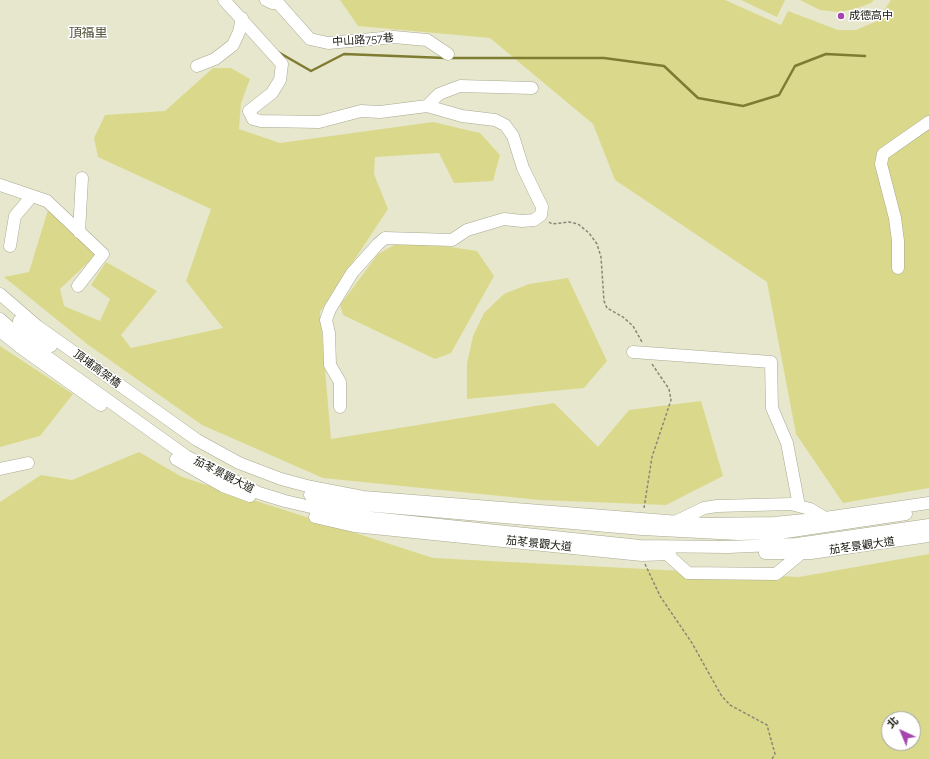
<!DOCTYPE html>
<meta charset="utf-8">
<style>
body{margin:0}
#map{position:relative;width:929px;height:759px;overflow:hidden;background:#e7e7ce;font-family:Raleway,"Noto Sans TC",sans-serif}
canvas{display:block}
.north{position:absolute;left:881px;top:711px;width:40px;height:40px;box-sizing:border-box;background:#fff;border:1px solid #a2a29f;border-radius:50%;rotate:316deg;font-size:11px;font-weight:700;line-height:16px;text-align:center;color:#17170e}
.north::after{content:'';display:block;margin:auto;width:14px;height:18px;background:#a446ae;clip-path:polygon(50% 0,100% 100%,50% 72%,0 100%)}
</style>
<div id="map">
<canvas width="929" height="759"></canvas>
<div class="north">北</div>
</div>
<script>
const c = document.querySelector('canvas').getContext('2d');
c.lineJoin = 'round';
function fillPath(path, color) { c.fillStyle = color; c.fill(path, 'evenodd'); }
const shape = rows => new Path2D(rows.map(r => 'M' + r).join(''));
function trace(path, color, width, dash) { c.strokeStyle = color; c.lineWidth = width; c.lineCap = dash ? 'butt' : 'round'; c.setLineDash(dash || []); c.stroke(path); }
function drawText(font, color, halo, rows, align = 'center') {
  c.font = font + ' Raleway,"Noto Sans TC",sans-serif'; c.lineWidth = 3; c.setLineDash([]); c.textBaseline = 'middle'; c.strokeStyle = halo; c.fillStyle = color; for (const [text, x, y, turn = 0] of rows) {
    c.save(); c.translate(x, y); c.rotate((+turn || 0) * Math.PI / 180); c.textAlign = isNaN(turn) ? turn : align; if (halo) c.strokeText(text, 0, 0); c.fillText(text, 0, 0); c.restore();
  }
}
fillPath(shape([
 [340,0,725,0,781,25,788,11,838,30,856,30,877,21,891,0,929,0,929,488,843,503,796,434,767,282,615,180,593,124,490,38,358,26],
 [741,0,785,0,777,17],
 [800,0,874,0,871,3,855,9,839,12,820,10],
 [213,68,231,68,250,79,241,103,239,129,280,143,433,122,480,133,500,155,493,181,454,183,439,153,375,157,374,174,388,209,320,312,331,439,554,403,598,447,629,410,701,401,723,476,666,505,540,500,323,478,202,425,87,344,4,277,29,272,48,210,97,254,60,289,64,306,100,321,110,299,91,285,106,262,157,291,121,335,131,348,223,328,186,281,211,209,98,157,94,138,105,115,165,111],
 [403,240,477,251,494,276,451,353,435,359,343,315,340,305,378,254],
 [568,278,607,361,584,388,467,399,467,363,473,336,484,313,504,294,529,284],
 [0,346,73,394,40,436,0,447],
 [139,452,182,477,433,558,799,577,929,554,929,759,0,759,0,502,41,475,72,480],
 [889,719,913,719,913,743,889,743]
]), '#dad98b');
trace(shape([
 [278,52,311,71,344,54,445,58],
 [450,58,604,58,664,66,698,98,743,106,779,95,795,66,826,54,865,56]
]), '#7e7c31', 2.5);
const minor = shape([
 [224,0,282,64,280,80,272,93,249,111,253,119,261,121,319,122,361,111,380,112,427,106,462,116,495,120,505,125,513,136,523,168,542,207,541,215,534,220,522,221,504,219,467,230,452,240,385,238,378,244,352,273,330,309,326,320,329,333,330,365,340,382,340,407],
 [266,0,272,3,278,3,310,39,328,43,394,37,427,40,448,54],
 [197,66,215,59,233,45,239,32,242,18],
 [427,106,439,94,460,86,532,88],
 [0,185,47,201,103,254,78,286],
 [79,232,82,178],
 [10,246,15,216,32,196],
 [898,268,898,241,895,218,881,164,883,154,929,122],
 [0,294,37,326,197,440,239,463,281,479,311,487,363,497,705,524,774,523,825,518,929,503],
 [0,319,25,341,186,456,259,493,285,501,328,511,373,518,640,546,728,547,797,544,929,525],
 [19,321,51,346],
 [0,331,20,347,101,405],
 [633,352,771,362,772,408,787,443,799,506],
 [176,459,223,486,250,496],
 [0,469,28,463],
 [310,495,330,500,376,506,642,529,738,534,779,533,906,514],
 [315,517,354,526,642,555,670,554],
 [675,522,704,508,717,506,791,504,810,509,825,518],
 [765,553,811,553,929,536],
 [667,554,688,573,776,574,804,551]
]);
trace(minor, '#a9a991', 13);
trace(shape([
 [549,222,552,224,569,222,578,224,589,233,597,244,601,257,604,301,607,308,623,317,633,326,642,342],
 [644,508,652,457,671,400,669,389,652,364],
 [645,564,660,596,692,643,721,695,730,705,767,725,775,754,772,759]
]), '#888876', 1.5, [3, 2]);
trace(minor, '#fff', 12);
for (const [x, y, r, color] of [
 [841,16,4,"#a446ae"]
]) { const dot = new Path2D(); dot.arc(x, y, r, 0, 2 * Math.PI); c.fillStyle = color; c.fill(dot); trace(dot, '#fff', 1.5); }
drawText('11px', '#17170e', '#fff', [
 ["成德高中",849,16]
], 'left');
drawText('11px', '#17170e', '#fff', [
 ["中山路757巷",363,40,-4],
 ["頂埔高架橋",97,369,36],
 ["茄苳景觀大道",224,475,27],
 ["茄苳景觀大道",539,544,6],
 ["茄苳景觀大道",862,546,-8]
]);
drawText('13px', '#55553f', '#fff', [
 ["頂福里",88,33]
]);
</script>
